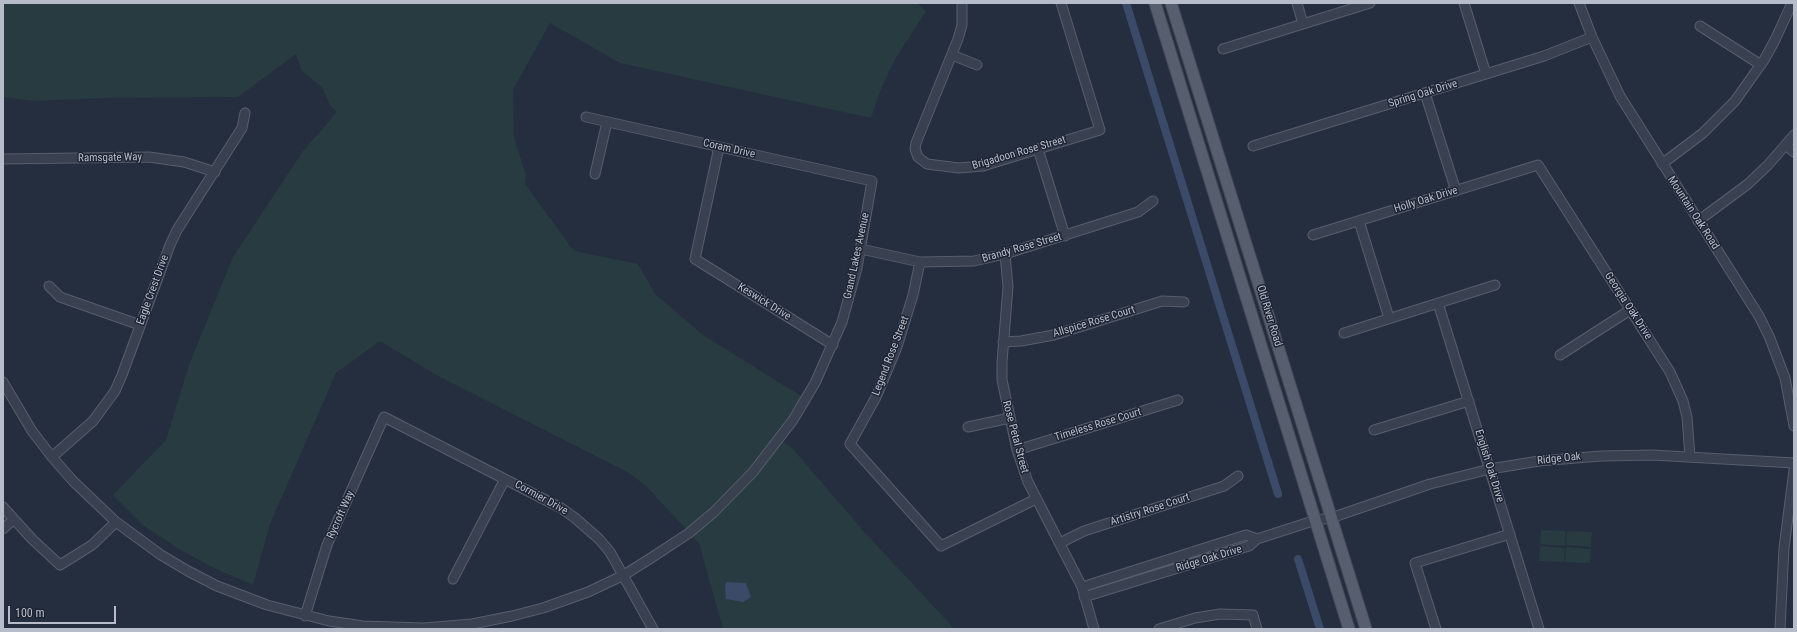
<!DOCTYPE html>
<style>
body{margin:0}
#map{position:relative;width:1797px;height:632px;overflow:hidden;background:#252e3f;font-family:"Roboto Condensed",sans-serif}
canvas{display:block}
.frame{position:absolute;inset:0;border:4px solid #b6bcc9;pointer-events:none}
.scale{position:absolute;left:8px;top:606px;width:108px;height:18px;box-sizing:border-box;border:2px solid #b6bcc9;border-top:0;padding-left:5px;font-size:12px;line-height:14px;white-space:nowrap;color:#b6bcc9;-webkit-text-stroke:3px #1e2534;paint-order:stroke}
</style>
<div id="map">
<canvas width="1797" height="632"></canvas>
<div class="frame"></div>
<div class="scale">100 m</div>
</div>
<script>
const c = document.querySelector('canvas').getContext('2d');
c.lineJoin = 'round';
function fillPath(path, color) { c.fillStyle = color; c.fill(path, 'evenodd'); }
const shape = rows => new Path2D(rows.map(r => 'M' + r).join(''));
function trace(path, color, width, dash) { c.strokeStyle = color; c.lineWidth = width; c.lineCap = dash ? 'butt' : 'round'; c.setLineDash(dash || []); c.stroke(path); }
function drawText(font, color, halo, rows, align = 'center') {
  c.font = font + ' "Roboto Condensed",sans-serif'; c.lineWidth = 3; c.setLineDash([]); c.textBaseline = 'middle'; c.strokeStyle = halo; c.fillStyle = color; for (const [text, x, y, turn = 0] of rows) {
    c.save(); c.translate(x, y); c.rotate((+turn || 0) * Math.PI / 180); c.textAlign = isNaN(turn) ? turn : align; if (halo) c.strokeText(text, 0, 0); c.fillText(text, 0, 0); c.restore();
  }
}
fillPath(shape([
 [3,3,917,3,926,11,894,61,881,89,871,118,620,63,550,23,513,90,514,138,526,175,525,184,574,251,638,264,655,294,703,335,806,399,780,439,792,448,867,535,951,625,953,629,723,629,699,543,646,486,629,473,438,376,380,341,336,373,270,524,253,585,214,568,179,549,144,526,113,495,166,440,189,365,233,257,303,151,337,112,330,105,322,87,302,71,296,54,238,97,103,98,33,101,3,97],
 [1541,530,1566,531,1565,546,1540,544],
 [1567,531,1592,532,1591,547,1566,545],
 [1540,546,1565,548,1564,562,1539,561],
 [1566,547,1591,549,1590,563,1565,562]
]), '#273b40');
fillPath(shape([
 [726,582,746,583,751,597,743,602,726,599,725,587]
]), '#3b4a68');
trace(shape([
 [1126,3,1278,494],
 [1298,559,1320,629]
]), '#3b4a68', 8);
const minor = shape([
 [962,3,962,25,958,39,916,143,915,149,918,157,927,164,959,168,983,166,1100,130,1061,3],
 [1297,3,1303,24],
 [1464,3,1486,74],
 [1579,3,1592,37,1620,96,1759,316,1769,336,1785,378,1794,426],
 [1700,26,1761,65],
 [1223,49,1370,3],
 [952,55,977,65],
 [1425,93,1456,191],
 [1786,145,1794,152],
 [1253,146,1544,56,1592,37],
 [719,147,695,259,833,345],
 [1038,149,1065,236],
 [3,159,149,157,184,162,215,172],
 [1662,164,1703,133,1735,101,1764,60,1775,40,1792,3],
 [595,174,607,122],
 [1359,221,1389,318],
 [1698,221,1748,184,1768,165,1794,135],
 [1313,235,1538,165,1670,372,1683,401,1687,417,1690,457],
 [861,249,920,262,974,261,1005,254,1138,212,1153,201],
 [1005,254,1008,287,1002,362,1002,380,1017,450,1028,482,1082,587,1094,629],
 [920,262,913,295,897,347,876,397,850,444,941,546,1036,499],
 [49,286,60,297,140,325],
 [1438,303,1539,629],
 [1344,333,1495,285],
 [1003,342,1021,341,1054,335,1162,301,1184,302],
 [1560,355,1630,310],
 [3,382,32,431,52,457,73,481,116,522,161,555,188,571,217,586,267,605,329,621,363,626,424,628,472,624,512,616,543,608,588,592,624,575,651,558,689,533,714,512,753,472,793,420,815,383,842,322,857,268,872,181,586,117],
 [968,427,1010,418],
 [1374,430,1469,401],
 [1017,450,1178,400],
 [52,457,93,421,115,391,122,375,170,245,177,230,242,128,245,113],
 [3,507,32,539,60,565,92,545,116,522],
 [3,529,14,519],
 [1060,543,1084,531,1224,486,1238,476],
 [453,579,505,479],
 [1082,587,1246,535,1257,539],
 [1084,597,1249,546,1257,539,1316,520,1331,518,1430,484,1490,469,1539,461,1601,456,1652,455,1794,463],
 [305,616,327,545,384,417,561,508,575,518,599,539,610,552,653,629],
 [1159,629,1195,618,1220,614,1253,615,1257,629],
 [1436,629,1415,563,1510,534],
 [1780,629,1784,548,1794,470]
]);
const major = shape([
 [1155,3,1349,629],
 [1171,3,1366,629]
]);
trace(minor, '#575e6c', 11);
trace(major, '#434958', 13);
trace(minor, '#39404f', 9);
trace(major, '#575f6f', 11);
drawText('11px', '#b6bcc9', '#1e2534', [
 ["Spring Oak Drive",1423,94,-17],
 ["Coram Drive",729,149,13],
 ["Brigadoon Rose Street",1019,153,-16],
 ["Ramsgate Way",110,158,-1],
 ["Holly Oak Drive",1426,200,-17],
 ["Mountain Oak Road",1693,213,57],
 ["Brandy Rose Street",1022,248,-16],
 ["Grand Lakes Avenue",857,256,-78],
 ["Eagle Crest Drive",153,290,-70],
 ["Keswick Drive",764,302,32],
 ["Georgia Oak Drive",1628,306,57],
 ["Old River Road",1269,316,73],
 ["Allspice Rose Court",1094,322,-17],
 ["Legend Rose Street",891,356,-69],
 ["Timeless Rose Court",1098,425,-17],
 ["Rose Petal Street",1015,437,75],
 ["Ridge Oak",1559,459,-6],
 ["English Oak Drive",1489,466,73],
 ["Cormier Drive",541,498,29],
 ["Artistry Rose Court",1150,510,-18],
 ["Rycroft Way",341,515,-66],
 ["Ridge Oak Drive",1209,559,-17]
]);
</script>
